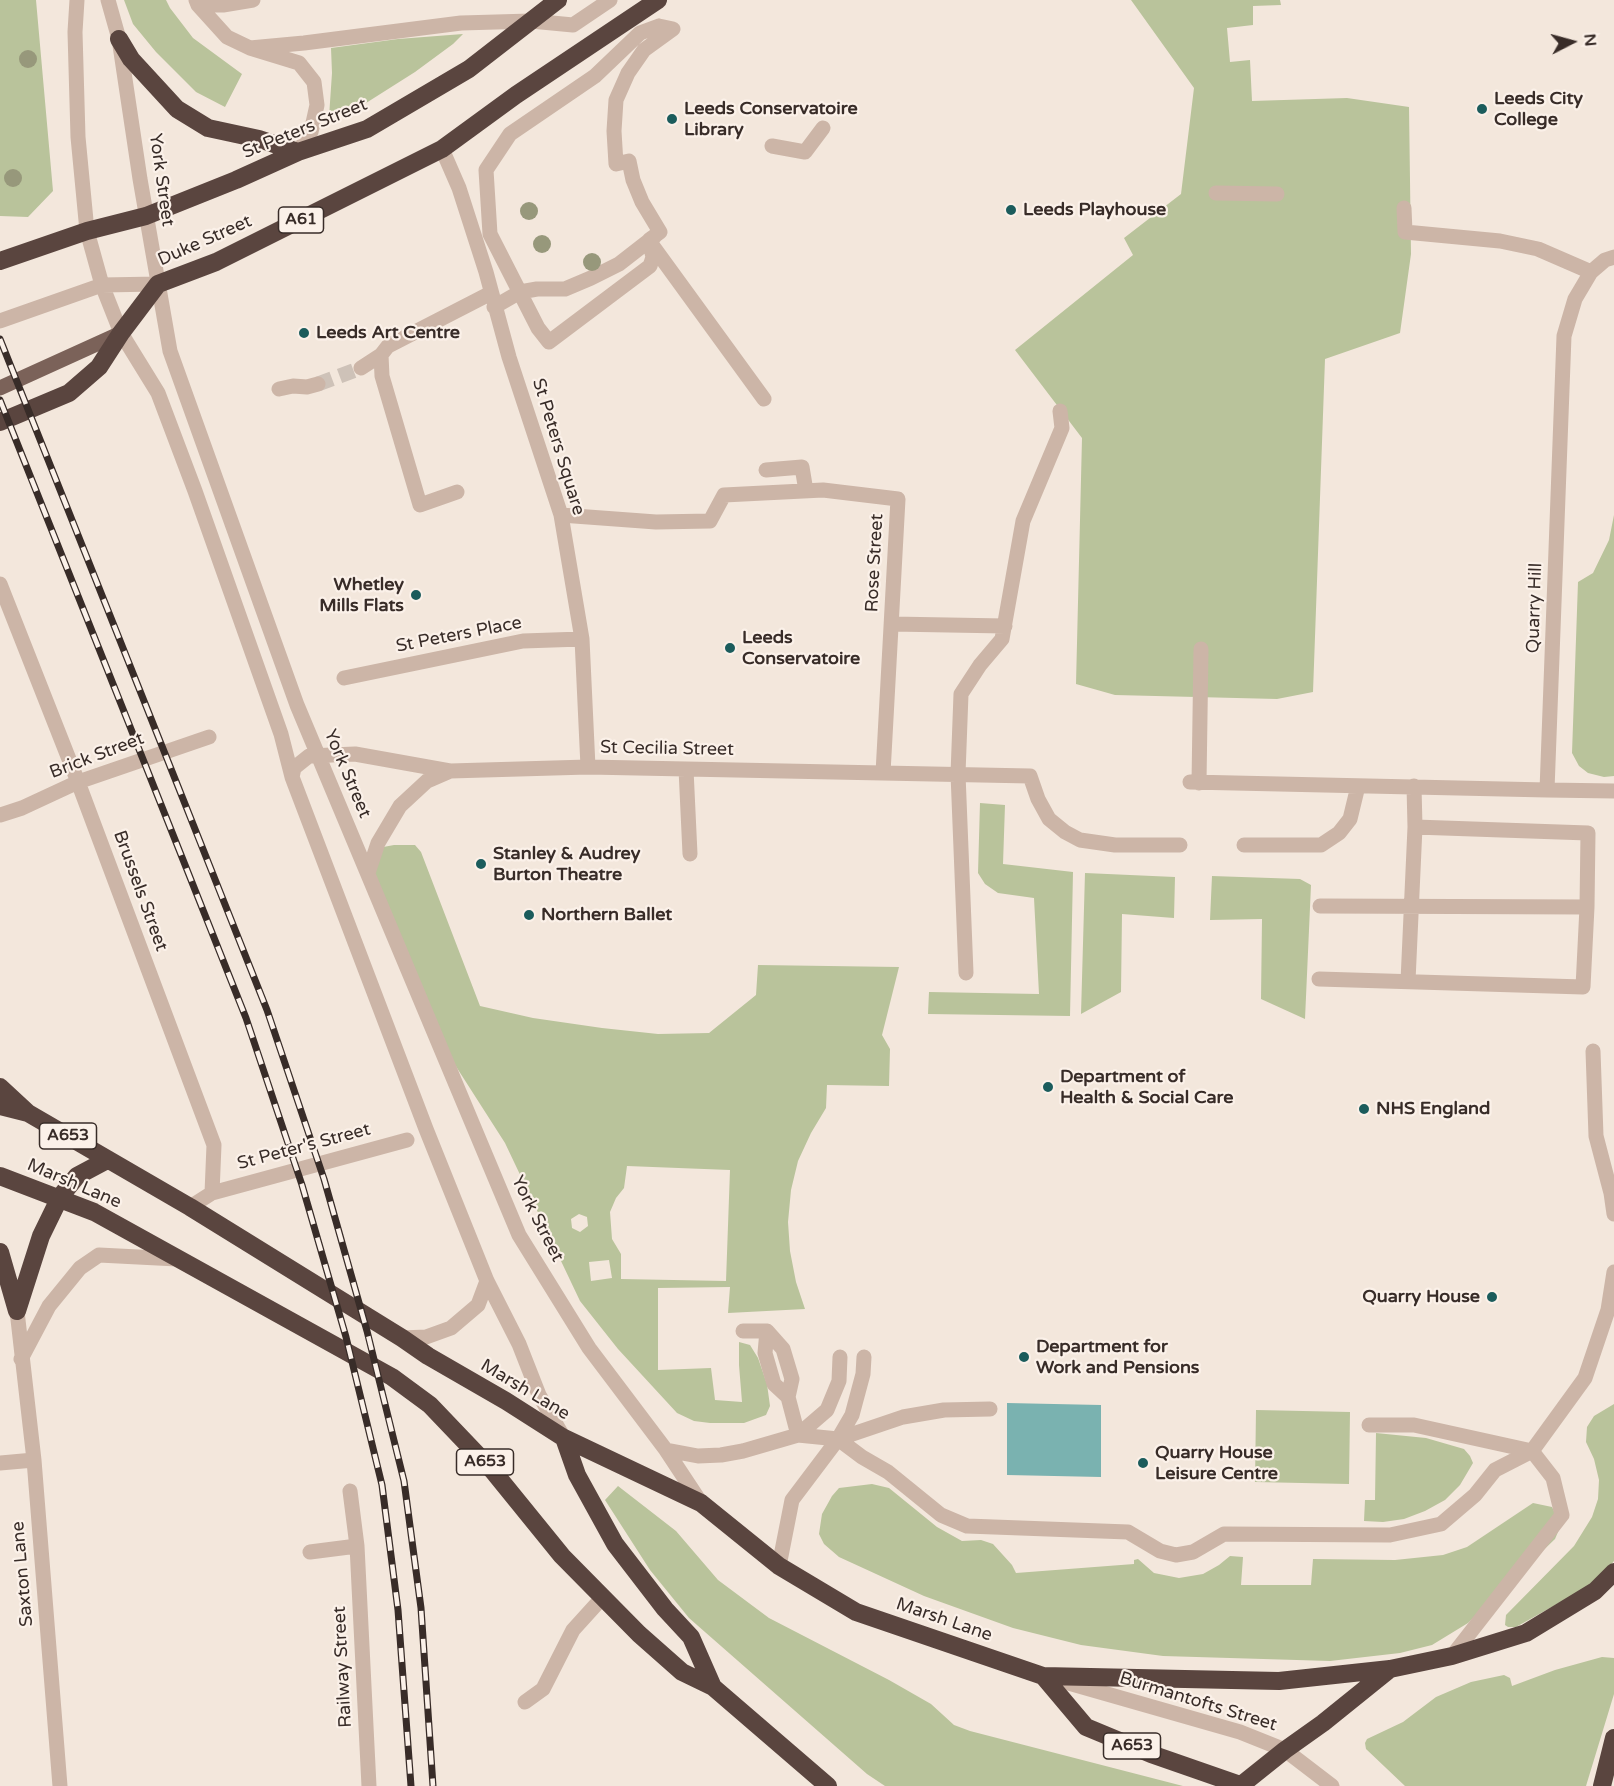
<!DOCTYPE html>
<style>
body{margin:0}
#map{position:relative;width:1614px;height:1786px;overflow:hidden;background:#f3e7dc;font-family:"Varela Round",sans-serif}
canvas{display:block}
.north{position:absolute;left:1542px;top:12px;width:60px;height:60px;-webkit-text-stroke:4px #fbf1e9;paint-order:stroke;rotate:84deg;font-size:16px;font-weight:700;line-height:24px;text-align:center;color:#382c28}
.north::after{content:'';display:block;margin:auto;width:21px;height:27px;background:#382c28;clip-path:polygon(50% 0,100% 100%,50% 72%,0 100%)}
</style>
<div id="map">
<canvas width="1614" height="1786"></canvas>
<div class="north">N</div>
</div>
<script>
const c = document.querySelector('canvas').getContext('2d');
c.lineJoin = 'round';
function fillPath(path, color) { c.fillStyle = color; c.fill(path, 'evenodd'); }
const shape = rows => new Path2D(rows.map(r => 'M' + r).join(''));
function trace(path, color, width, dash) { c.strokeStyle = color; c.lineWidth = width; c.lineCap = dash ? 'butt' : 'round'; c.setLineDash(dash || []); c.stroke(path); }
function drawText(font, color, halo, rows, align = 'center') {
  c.font = font + ' "Varela Round",sans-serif'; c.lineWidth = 4.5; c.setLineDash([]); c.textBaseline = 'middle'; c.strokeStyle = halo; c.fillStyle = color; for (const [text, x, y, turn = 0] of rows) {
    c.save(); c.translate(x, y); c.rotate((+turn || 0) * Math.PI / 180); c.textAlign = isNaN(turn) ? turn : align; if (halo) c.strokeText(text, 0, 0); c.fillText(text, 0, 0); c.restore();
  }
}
fillPath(shape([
 [0,0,36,0,53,191,28,217,0,216],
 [124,0,166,0,170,8,193,38,242,74,225,107,196,92,156,52,133,24],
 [1131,0,1280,0,1281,5,1253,6,1253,25,1227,28,1230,62,1250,60,1252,101,1347,98,1409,107,1411,254,1400,333,1325,359,1313,692,1277,699,1115,695,1076,684,1082,438,1015,350,1133,255,1124,238,1181,194,1194,88],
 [463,34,453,44,415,72,355,110,329,117,332,73,331,48,398,39],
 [1614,515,1614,776,1604,777,1588,773,1579,766,1572,753,1578,582,1593,573,1609,540],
 [980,803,1005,805,1003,864,1073,872,1070,1016,928,1014,929,992,1039,994,1034,898,998,893,985,884,978,873],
 [394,845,415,845,421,852,480,1006,533,1018,602,1028,658,1034,709,1033,756,995,758,965,899,967,882,1035,890,1049,889,1086,827,1085,826,1108,811,1133,798,1161,791,1190,788,1222,790,1251,796,1282,805,1309,728,1313,730,1287,658,1288,658,1370,711,1368,715,1400,742,1402,739,1365,739,1342,750,1345,758,1358,767,1384,770,1406,766,1415,744,1423,710,1423,694,1421,677,1413,618,1349,580,1301,505,1143,441,1043,372,866,378,848],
 [627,1166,730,1170,726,1281,621,1279,621,1254,612,1239,610,1212,616,1198,624,1188],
 [579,1214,587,1217,588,1226,580,1232,572,1228,571,1219],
 [609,1260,612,1278,591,1281,589,1262],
 [1085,873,1175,877,1174,918,1122,914,1121,992,1081,1014],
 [1212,876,1300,879,1311,885,1305,1019,1261,999,1262,919,1210,920],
 [1614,1404,1614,1561,1598,1581,1516,1627,1508,1627,1505,1625,1506,1615,1574,1546,1592,1517,1598,1499,1599,1480,1594,1459,1586,1442,1587,1427,1594,1416],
 [1256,1410,1350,1412,1349,1484,1255,1482],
 [1376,1433,1426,1438,1464,1449,1470,1456,1473,1463,1460,1485,1445,1500,1425,1511,1404,1519,1383,1522,1364,1521,1365,1500,1375,1500],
 [872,1484,889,1488,937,1527,962,1541,981,1540,993,1544,1012,1565,1016,1573,1134,1564,1134,1560,1138,1559,1154,1573,1179,1578,1203,1574,1219,1565,1230,1556,1243,1557,1241,1585,1311,1585,1313,1559,1395,1560,1443,1555,1467,1547,1533,1503,1552,1507,1561,1525,1555,1539,1468,1623,1432,1645,1400,1653,1330,1661,1163,1656,1081,1645,1013,1628,924,1596,839,1557,824,1544,819,1534,822,1514,832,1496,839,1488],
 [618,1486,676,1531,718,1580,769,1618,889,1680,931,1704,954,1725,970,1731,1183,1786,885,1786,867,1774,689,1618,650,1570,605,1500],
 [1602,1657,1614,1658,1614,1694,1586,1786,1405,1786,1366,1749,1365,1743,1367,1739,1403,1722,1436,1697,1471,1682,1504,1675,1510,1678,1512,1686,1555,1670]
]), '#b9c39b');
fillPath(shape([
 [1007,1403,1101,1405,1101,1477,1007,1475]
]), '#7ab2b0');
trace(shape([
 [318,384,361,368]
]), '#cec2b8', 15, [15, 8]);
trace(shape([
 [77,0,75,32,78,137,87,231,102,285,121,333,158,393,195,491,281,734,292,777,426,1129,487,1281,519,1344,539,1395,564,1438],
 [108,0,119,39,140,179,170,351,297,705,519,1235,589,1348,666,1450,701,1503],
 [196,0,198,5,227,37,250,48,299,63,314,82,317,105,311,132,298,152],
 [198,5,223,5,253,0],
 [659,26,673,29,644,50,628,73,616,100,614,131,616,164,629,161,633,180,642,202,660,232,649,240,653,257,650,266,549,342,538,328,490,234,486,170,510,134,595,76,640,33,659,26],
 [250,48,304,43,461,23,531,21,573,25,610,0],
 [772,146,805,152,823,128],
 [442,149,459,188,486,272,509,357,561,515,582,639,588,767],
 [1216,193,1277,194],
 [1404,208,1405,232,1500,241,1538,249,1591,272],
 [652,245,764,399],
 [494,307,520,292,537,289,565,289,591,278,619,264,655,236],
 [0,321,102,285,158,284],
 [361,368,381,355],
 [279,389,293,386,307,387,318,384],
 [766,470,802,467,806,491],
 [457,492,420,505,382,376,381,355,388,346,491,293],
 [561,515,656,522,710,521,724,495,823,490,898,499,883,773],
 [0,584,78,782,214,1145,212,1193,190,1207],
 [892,624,1005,626],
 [344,678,523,641,582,639],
 [686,769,690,854],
 [292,777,294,768,309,756,355,754,450,771,588,767,1030,776,1038,799,1049,819,1065,832,1080,840,1115,845,1180,845],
 [1190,782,1547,790,1564,336,1575,299,1591,272,1605,260,1614,257],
 [1199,783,1201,649],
 [1547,790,1614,791],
 [0,815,22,808,78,782,209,737],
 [1244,845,1321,845,1339,833,1350,819,1358,786],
 [368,873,378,843,400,806,427,781,450,771],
 [1320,906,1587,907],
 [966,973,958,774,961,694,980,665,1002,639,1023,521,1062,428,1060,411],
 [1319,979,1583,987,1587,907,1588,833,1415,827],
 [1408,981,1415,827,1414,786],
 [1593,1051,1596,1136,1611,1193,1614,1214],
 [212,1193,407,1140],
 [17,1311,34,1460,60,1786],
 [743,1331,767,1331],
 [402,1338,426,1337,451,1328,478,1305,487,1281],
 [21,1359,49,1306,80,1268,99,1255,177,1259],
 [788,1397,774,1384,765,1353,767,1331,783,1349,792,1379,788,1397,798,1435,827,1410,839,1381,840,1357],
 [1369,1425,1414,1425,1532,1451,1585,1378,1608,1310,1614,1272],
 [838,1439,862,1457,888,1472,941,1515,967,1526,1128,1532,1160,1551,1176,1555,1193,1552,1224,1534,1390,1535,1441,1524,1475,1495,1495,1470,1532,1451,1553,1478,1562,1515,1452,1656],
 [666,1450,698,1456,721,1455,743,1451,798,1435,838,1439,903,1417,944,1410,990,1409],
 [0,1463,34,1460],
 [350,1491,357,1546,369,1786],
 [310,1552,357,1546],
 [779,1566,792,1500,838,1439,852,1415,863,1374,864,1357],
 [1058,1680,1240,1732,1285,1750,1332,1786],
 [525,1702,543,1689,573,1630,602,1598]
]), '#ccb5a7', 15);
trace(shape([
 [0,388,121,333]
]), '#7b6259', 15);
trace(shape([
 [119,39,131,59,177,109,208,128,259,139,298,152],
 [0,261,87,231,146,216,236,180,298,152,367,129,469,69,558,0],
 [0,422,69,393,99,367,121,333,158,284,216,262,442,149,516,95,658,0],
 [0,1087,27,1112],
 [0,1106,28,1113,190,1207,402,1338,428,1356,506,1401,564,1438,701,1503,779,1566,856,1612,1043,1676,1279,1681,1390,1669,1452,1656,1526,1633,1595,1591,1614,1572],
 [0,1176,94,1212,392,1377,430,1405,493,1471,562,1556,639,1634,682,1672,713,1687,828,1786],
 [0,1252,17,1311],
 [17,1311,41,1236,60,1197,77,1176,107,1160],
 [564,1438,577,1475,615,1544,665,1609,691,1637,713,1687],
 [1043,1676,1086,1727,1151,1754,1243,1786],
 [1240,1786,1285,1750,1323,1723,1390,1669],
 [1602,1786,1614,1738]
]), '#5a453f', 18);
const rail = shape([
 [0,339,267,1010,324,1179,367,1331,404,1481,421,1608,433,1786],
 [0,400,246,1018,302,1185,346,1337,382,1485,398,1610,411,1786]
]);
trace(rail, '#382c28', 7);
trace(rail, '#fbf1e9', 4.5, [14]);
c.fillStyle = '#97987b';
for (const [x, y] of [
 [28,59],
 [13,178],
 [529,211],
 [542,244],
 [592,262]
]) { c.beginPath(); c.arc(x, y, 9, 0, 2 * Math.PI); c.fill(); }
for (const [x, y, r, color] of [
 [1482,109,6,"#1b5c5c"],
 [672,119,6,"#1b5c5c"],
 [1011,210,6,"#1b5c5c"],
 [304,333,6,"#1b5c5c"],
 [416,595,6,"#1b5c5c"],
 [730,648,6,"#1b5c5c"],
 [481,864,6,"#1b5c5c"],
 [529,915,6,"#1b5c5c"],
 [1048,1087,6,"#1b5c5c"],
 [1364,1109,6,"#1b5c5c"],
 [1492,1297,6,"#1b5c5c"],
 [1024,1357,6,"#1b5c5c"],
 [1143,1463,6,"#1b5c5c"]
]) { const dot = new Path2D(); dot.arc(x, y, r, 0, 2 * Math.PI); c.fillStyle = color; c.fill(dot); trace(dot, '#fbf1e9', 2); }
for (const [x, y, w] of [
 [301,220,45],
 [68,1136,57],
 [485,1462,57],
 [1132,1746,57]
]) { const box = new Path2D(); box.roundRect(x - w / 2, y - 13, w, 26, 4.5); c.fillStyle = '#fbf1e9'; c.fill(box); trace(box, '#382c28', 1.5); }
drawText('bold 16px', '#382c28', null, [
 ["A61",301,220],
 ["A653",68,1136],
 ["A653",485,1462],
 ["A653",1132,1746]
]);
drawText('bold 18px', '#382c28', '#fbf1e9', [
 ["Leeds City",1494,99],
 ["College",1494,120],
 ["Leeds Conservatoire",684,109],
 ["Library",684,130],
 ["Leeds Playhouse",1023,210],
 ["Leeds Art Centre",316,333],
 ["Whetley",404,585,"right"],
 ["Mills Flats",404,606,"right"],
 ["Leeds",742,638],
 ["Conservatoire",742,659],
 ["Stanley & Audrey",493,854],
 ["Burton Theatre",493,875],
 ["Northern Ballet",541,915],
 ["Department of",1060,1077],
 ["Health & Social Care",1060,1098],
 ["NHS England",1376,1109],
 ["Quarry House",1480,1297,"right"],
 ["Department for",1036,1347],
 ["Work and Pensions",1036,1368],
 ["Quarry House",1155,1453],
 ["Leisure Centre",1155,1474]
], 'left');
drawText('18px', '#382c28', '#fbf1e9', [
 ["St Peters Street",305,129,-22],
 ["York Street",161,180,82],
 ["Duke Street",205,241,-24],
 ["St Peters Square",558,447,73],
 ["Rose Street",875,563,-87],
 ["Quarry Hill",1535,608,-88],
 ["St Peters Place",459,635,-11],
 ["St Cecilia Street",667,749,1],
 ["Brick Street",97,756,-21],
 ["York Street",347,774,67],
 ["Brussels Street",140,891,70],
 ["St Peter's Street",304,1147,-15],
 ["Marsh Lane",74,1184,23],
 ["York Street",537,1219,63],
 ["Marsh Lane",525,1390,31],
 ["Saxton Lane",23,1574,-95],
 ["Marsh Lane",944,1620,19],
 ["Railway Street",343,1667,-93],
 ["Burmantofts Street",1198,1702,17]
]);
</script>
